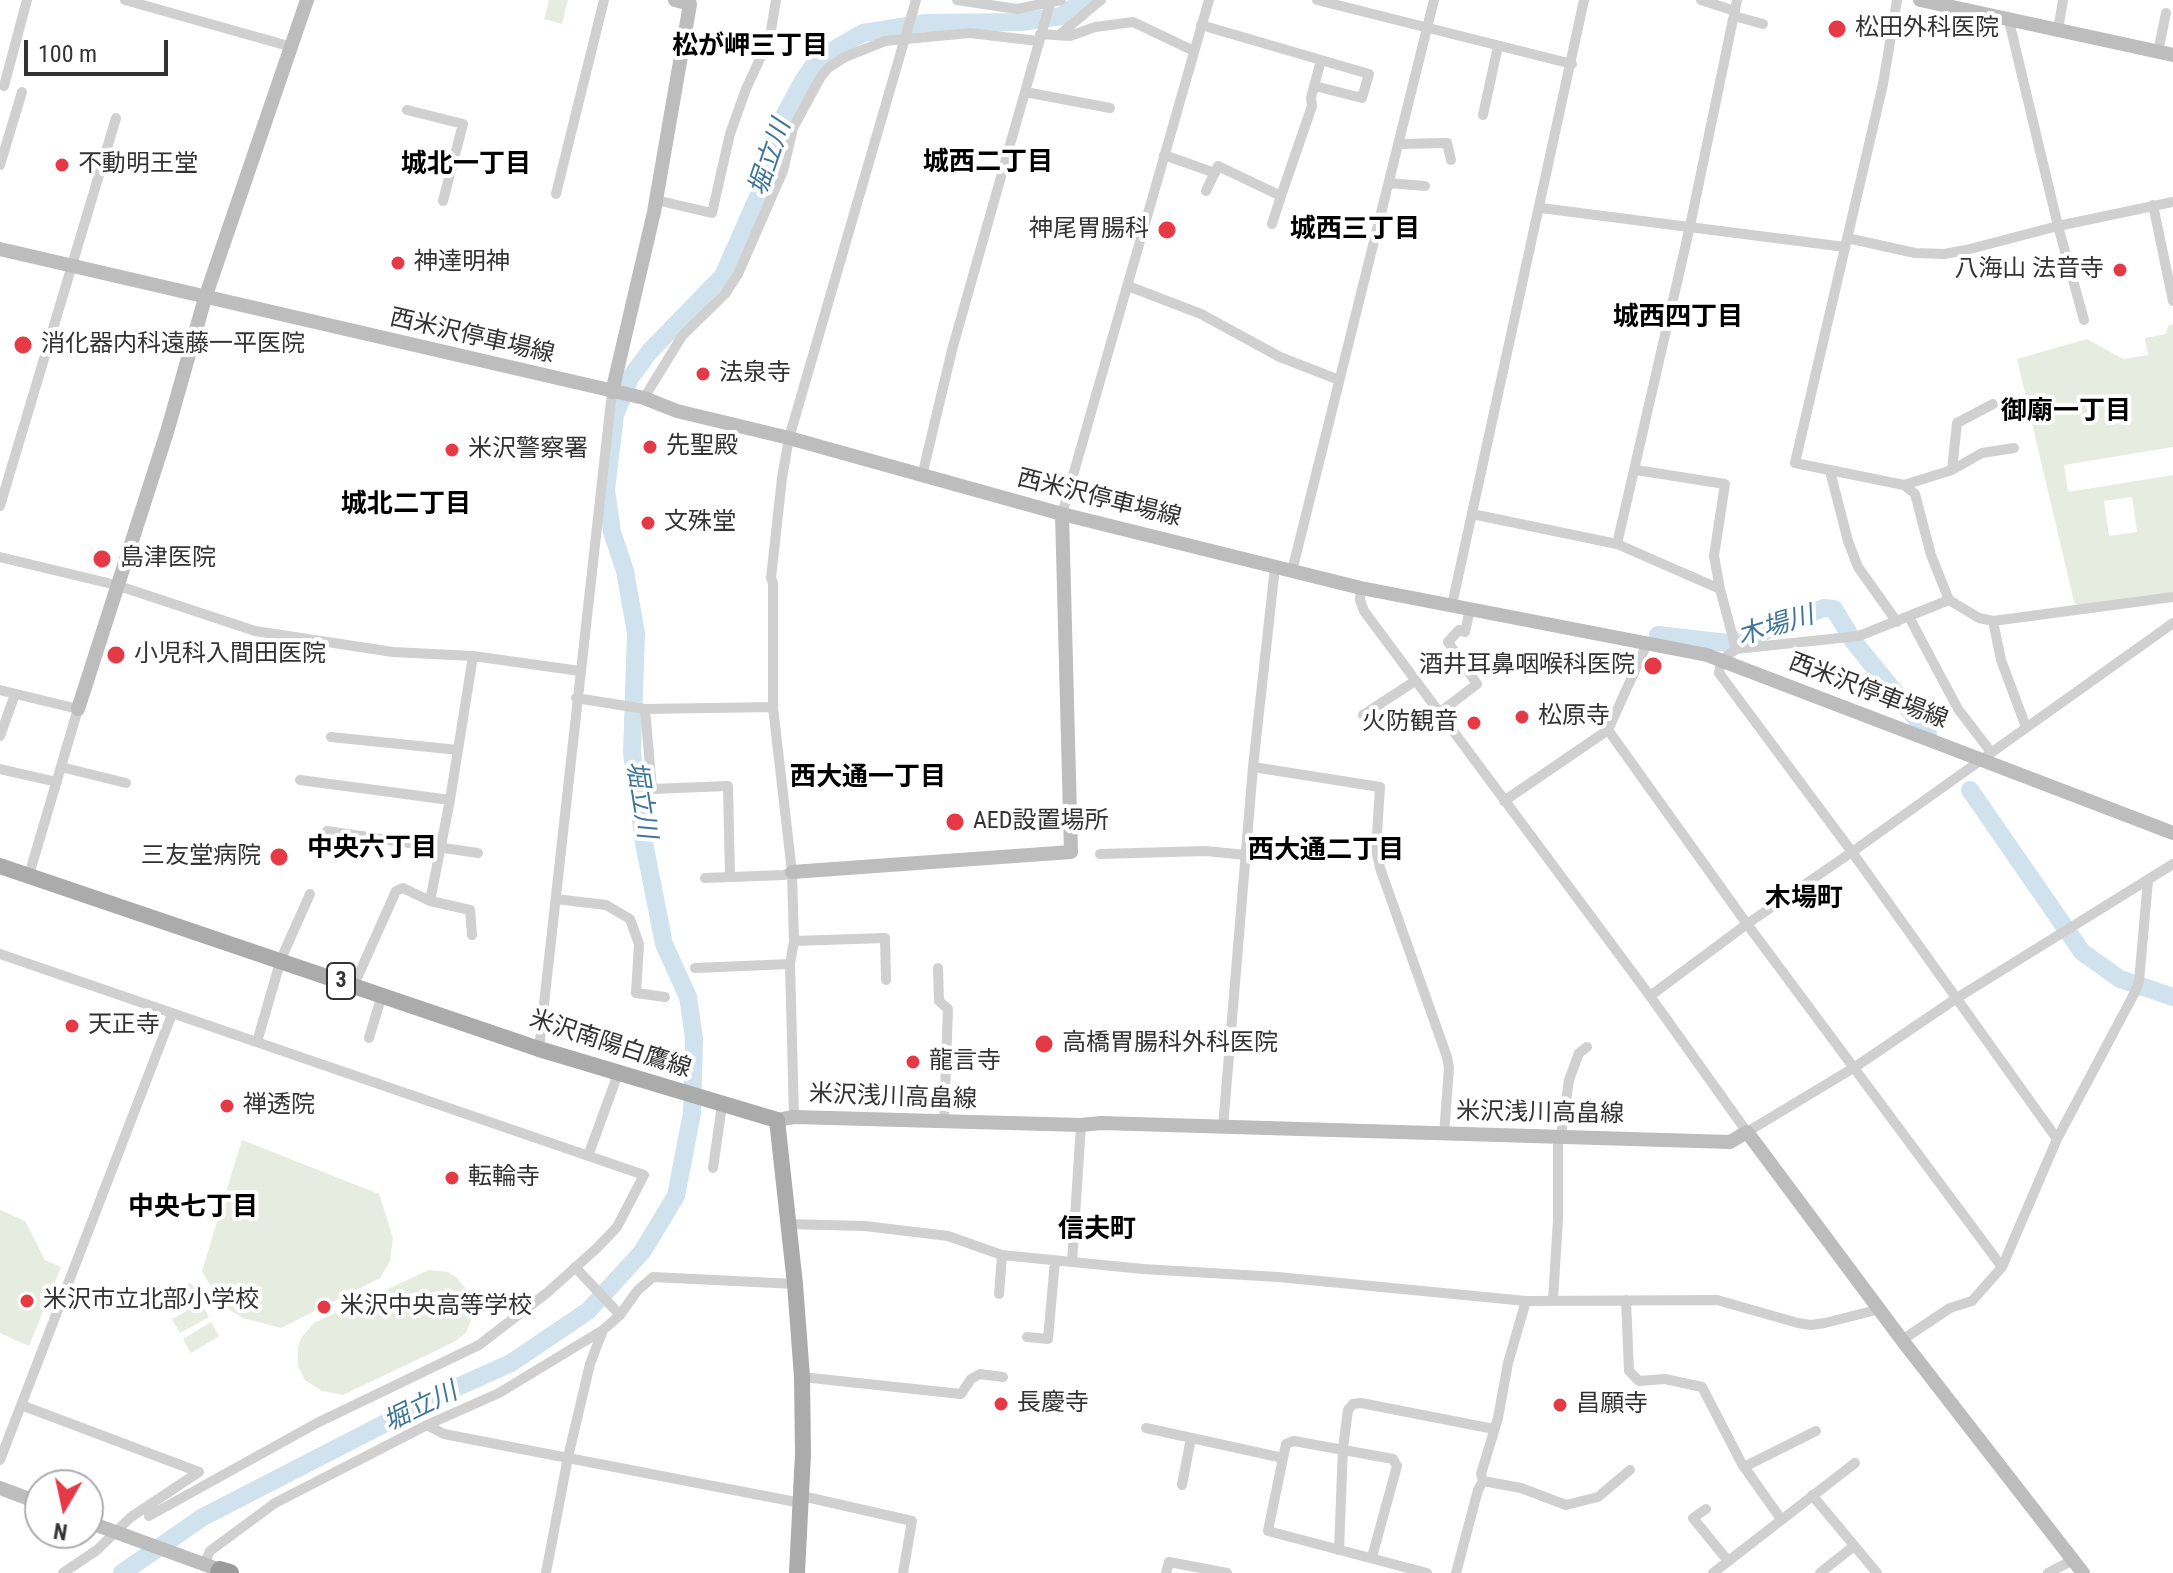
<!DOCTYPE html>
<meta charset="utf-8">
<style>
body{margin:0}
#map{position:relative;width:2173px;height:1573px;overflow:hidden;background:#fff;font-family:"Roboto Condensed",sans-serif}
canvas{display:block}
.north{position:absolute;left:24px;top:1469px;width:80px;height:80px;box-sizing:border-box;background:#fff;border:2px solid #adadad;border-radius:50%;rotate:189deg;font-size:22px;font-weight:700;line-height:32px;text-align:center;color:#333}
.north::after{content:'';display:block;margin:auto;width:28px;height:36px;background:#e63946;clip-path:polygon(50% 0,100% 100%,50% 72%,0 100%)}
.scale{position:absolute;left:24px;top:40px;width:144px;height:36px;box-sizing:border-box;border:4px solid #333;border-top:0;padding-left:10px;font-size:24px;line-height:28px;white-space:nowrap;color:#333;-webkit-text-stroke:6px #fff;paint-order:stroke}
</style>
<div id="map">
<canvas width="2173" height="1573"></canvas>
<div class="north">N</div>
<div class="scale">100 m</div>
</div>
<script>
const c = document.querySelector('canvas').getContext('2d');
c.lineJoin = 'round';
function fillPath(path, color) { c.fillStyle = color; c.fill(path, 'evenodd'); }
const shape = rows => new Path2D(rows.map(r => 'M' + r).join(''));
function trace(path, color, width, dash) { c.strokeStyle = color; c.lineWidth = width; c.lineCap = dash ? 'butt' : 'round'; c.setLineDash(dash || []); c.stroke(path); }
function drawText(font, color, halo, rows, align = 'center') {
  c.font = font + ' "Roboto Condensed","Noto Sans JP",sans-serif'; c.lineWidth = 8; c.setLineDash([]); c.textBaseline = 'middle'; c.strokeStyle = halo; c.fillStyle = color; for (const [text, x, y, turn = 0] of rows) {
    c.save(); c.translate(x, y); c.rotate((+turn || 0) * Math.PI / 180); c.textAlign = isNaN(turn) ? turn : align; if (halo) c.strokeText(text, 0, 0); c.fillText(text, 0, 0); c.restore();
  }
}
fillPath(shape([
 [549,0,568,0,562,24,544,19],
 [2173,324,2173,447,2064,465,2068,492,2173,475,2173,601,2085,614,2074,602,2017,359,2087,339,2123,359,2148,355,2145,338,2166,334,2168,326],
 [2132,497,2137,532,2109,536,2104,501],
 [242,1140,379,1194,393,1238,390,1261,380,1278,281,1328,243,1318,222,1305,202,1271],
 [0,1210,25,1221,45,1260,61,1267,29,1346,0,1333],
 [429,1270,448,1272,456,1277,470,1294,473,1314,466,1333,454,1342,343,1395,322,1391,305,1380,298,1366,298,1347,301,1338,314,1323],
 [191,1283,199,1297,170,1313,162,1299],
 [201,1303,209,1317,180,1333,172,1319],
 [211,1322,219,1336,191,1353,183,1339]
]), '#e6ecdf');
trace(shape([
 [1658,635,1727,643,1756,635,1824,608,1834,609,1854,642,1928,733],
 [1970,790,2082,952,2120,979,2173,997],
 [122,1573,203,1517,442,1394,511,1363,588,1311,642,1252,676,1196,692,1113,694,1038,688,997,664,944,644,843,632,753,636,633,625,571,612,532,606,490,615,415,630,378,650,351,723,276,773,163,778,127,803,81,819,58,863,33,926,23,1021,22,1061,16,1085,0]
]), '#cfe2ee', 18);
trace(shape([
 [125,0,292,47],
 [957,0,1017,9,1061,0],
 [1317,0,1572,64],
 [1701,0,1735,11],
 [1897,0,1883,84,1795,463,1904,485,1915,494,1931,555,1949,600],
 [1734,16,1763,24],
 [2009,21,2058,226,2084,320],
 [1201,25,1369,74,1362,98,1315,86],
 [2058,30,2063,0],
 [1040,34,1070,36,1095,27,1133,22,1194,51],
 [1059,35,1101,0],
 [2158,52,2166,13],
 [4,86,27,0],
 [1025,92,1110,108],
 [407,110,463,124,443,201],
 [1483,115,1498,46],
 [1399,144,1447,143,1451,160],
 [1164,155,1215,173],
 [0,165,22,92],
 [1389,183,1425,186],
 [1206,191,1218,166,1281,196,1312,106,1311,98,1321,60],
 [556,194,604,0],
 [656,200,712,213,730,134,746,89,770,37,776,0],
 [2153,205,2173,301],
 [1541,208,1845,247],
 [1272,224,1281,196],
 [1847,238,1915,253,1944,254,1966,250,2058,226,2173,202],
 [1128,286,1201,314,1280,357,1339,380],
 [644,398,682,336,725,294,738,274,783,171,793,128,820,78,828,68,845,57,885,41,970,33,1038,41],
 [1636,470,1725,484,1714,556,1720,589,1736,649],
 [1952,470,1982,453,2014,448],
 [1830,471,1848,541,1858,567,1897,622],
 [922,476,952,350,1051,0],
 [1904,485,1952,470,1957,423,1993,404],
 [0,506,116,118],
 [1062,514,1209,0],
 [1472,514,1617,544,1720,589],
 [1617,544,1690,226,1737,0],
 [0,557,116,585,255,631,393,652,473,656,580,671],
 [1292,571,1434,0],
 [1361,588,1360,600,1364,611,1650,996,1747,1132,1855,1067,1957,998,2173,864],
 [1452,605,1584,0],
 [1909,617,1958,709,1991,752],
 [1993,621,2001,660,2026,727],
 [0,690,78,709,29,875],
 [576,698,645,709,773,707],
 [645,709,652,789,728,786,730,876],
 [1439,713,1477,684,1448,642,1459,630,1465,632,1470,609],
 [1363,715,1415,681],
 [1608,730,1747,924,2002,1267],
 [0,736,15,694],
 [331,737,458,750],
 [61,767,126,783],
 [1253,767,1380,787,1376,849,1380,868,1447,1057,1449,1068,1444,1134],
 [0,769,57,782],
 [300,780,450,800],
 [1504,801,1608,730,1647,644],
 [327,831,478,853],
 [1100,854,1206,851,1246,855],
 [705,878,784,875,792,872],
 [556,899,606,905,630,919,639,944,636,993,665,997],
 [430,901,450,800,473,656],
 [794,941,885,938,886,980],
 [0,954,644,1175,617,1227,597,1248,548,1292,479,1345,317,1423,149,1516],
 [695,968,790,964],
 [938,968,939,1001,948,1009,944,1121],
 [354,985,396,891,403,888,430,901,470,910,472,935],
 [1650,996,1747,924,1852,852,2173,623],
 [369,1038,382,995],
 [257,1042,281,959,310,894],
 [539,1049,612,392],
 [794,1117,790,964,794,941,792,872,773,707,773,583,771,578,782,478,789,438,916,0],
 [1223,1127,1253,767,1275,567],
 [1561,1135,1569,1080,1579,1053,1587,1047],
 [2057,1139,1852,852,1719,673,1721,661,1736,649,1859,636,1949,600,1979,618,1993,621,2173,597],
 [588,1156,618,1074],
 [713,1168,722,1105],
 [788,1224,865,1226,948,1236,1002,1255,1143,1269,1278,1277,1526,1301,1717,1300,1798,1323,1811,1325,1825,1323,1880,1309],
 [1072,1262,1081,1125],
 [575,1267,620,1315],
 [999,1294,1002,1255],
 [1553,1300,1558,1219,1558,1135],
 [1626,1300,1629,1371,1639,1381,1665,1379,1702,1387,1742,1464,1781,1519],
 [1027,1337,1048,1339,1055,1261],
 [1902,1340,1950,1308,1972,1301,2002,1267,2057,1139,2135,992,2139,981,2148,881],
 [802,1377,961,1394,971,1379,980,1374,1003,1377],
 [21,1405,199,1472],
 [427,1425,444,1434,801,1503],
 [1146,1428,1283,1458,1286,1444,1294,1441,1393,1459,1397,1466,1372,1557],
 [1283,1458,1268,1531,1427,1573],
 [0,1460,172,1014],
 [1744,1467,1816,1431],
 [1483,1481,1481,1474,1498,1418,1508,1363,1526,1301],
 [1182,1485,1191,1438],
 [1812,1495,1877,1573],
 [802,1496,912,1521,903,1573],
 [1706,1509,1693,1518,1728,1561],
 [1339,1550,1343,1448,1348,1410,1353,1404,1361,1403,1494,1429],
 [204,1565,210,1551,275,1503,427,1425,499,1393,603,1330,620,1315,637,1291,653,1277,795,1284],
 [63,1573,97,1550,131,1517,199,1472],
 [546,1573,568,1457,590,1364,603,1330],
 [1166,1573,1169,1562,1227,1573],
 [1456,1573,1478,1490,1483,1481,1521,1488,1566,1505,1598,1497,1630,1470],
 [1713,1573,1855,1463],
 [1820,1573,1854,1546],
 [2048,1573,2073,1560]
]), '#d0d0d0', 10);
trace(shape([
 [1920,0,2173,55],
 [0,249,644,398,677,411,789,438,1062,514,1361,588,1707,655,2173,833],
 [612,392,654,212,690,4,675,0],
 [78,709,167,432,205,298,307,0],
 [792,872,1071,852,1062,514],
 [777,1120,794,1117,1081,1125,1101,1123,1730,1142,1747,1132,1902,1340,2083,1573],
 [0,1488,40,1503],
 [88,1522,220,1570]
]), '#bdbdbd', 14);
trace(shape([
 [0,866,539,1049,777,1120,795,1284,802,1377,803,1454,797,1573]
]), '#ababab', 16);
trace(shape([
 [219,1573,220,1570,230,1573]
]), '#9a9a9a', 18);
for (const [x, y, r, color] of [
 [1837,29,10,"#e63946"],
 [62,165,8,"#e63946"],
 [1167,230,10,"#e63946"],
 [398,263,8,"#e63946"],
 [2120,270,8,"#e63946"],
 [23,345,10,"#e63946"],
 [703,374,8,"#e63946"],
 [650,447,8,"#e63946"],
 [452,450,8,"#e63946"],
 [648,523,8,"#e63946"],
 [102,559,10,"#e63946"],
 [116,655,10,"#e63946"],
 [1653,666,10,"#e63946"],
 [1522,717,8,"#e63946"],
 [1474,723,8,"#e63946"],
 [955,822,10,"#e63946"],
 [279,857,10,"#e63946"],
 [72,1026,8,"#e63946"],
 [1044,1044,10,"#e63946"],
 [913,1062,8,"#e63946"],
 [227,1106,8,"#e63946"],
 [452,1178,8,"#e63946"],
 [27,1301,8,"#e63946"],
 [324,1307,8,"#e63946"],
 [1001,1404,8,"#e63946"],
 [1560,1405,8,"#e63946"]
]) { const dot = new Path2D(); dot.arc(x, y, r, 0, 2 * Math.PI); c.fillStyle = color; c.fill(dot); trace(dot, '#fff', 3); }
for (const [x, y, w] of [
 [341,981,28]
]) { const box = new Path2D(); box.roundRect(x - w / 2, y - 18, w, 36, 6); c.fillStyle = '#fff'; c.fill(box); trace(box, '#333', 2); }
drawText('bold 22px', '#333', null, [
 ["3",341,981]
]);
drawText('24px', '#333', '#fff', [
 ["松田外科医院",1855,29],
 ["不動明王堂",78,165],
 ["神尾胃腸科",1149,230,"right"],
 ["神達明神",414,263],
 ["八海山 法音寺",2104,270,"right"],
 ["消化器内科遠藤一平医院",41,345],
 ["法泉寺",719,374],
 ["先聖殿",666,447],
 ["米沢警察署",468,450],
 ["文殊堂",664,523],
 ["島津医院",120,559],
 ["小児科入間田医院",134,655],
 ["酒井耳鼻咽喉科医院",1635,666,"right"],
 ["松原寺",1538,717],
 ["火防観音",1458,723,"right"],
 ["AED設置場所",973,822],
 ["三友堂病院",261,857,"right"],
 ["天正寺",88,1026],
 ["高橋胃腸科外科医院",1062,1044],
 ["龍言寺",929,1062],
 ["禅透院",243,1106],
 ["転輪寺",468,1178],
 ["米沢市立北部小学校",43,1301],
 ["米沢中央高等学校",340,1307],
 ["長慶寺",1017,1404],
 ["昌願寺",1576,1405]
], 'left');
drawText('24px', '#333', '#fff', [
 ["西米沢停車場線",472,337,13],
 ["西米沢停車場線",1099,499,14],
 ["西米沢停車場線",1868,692,21],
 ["米沢南陽白鷹線",610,1045,18],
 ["米沢浅川高畠線",893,1098,2],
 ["米沢浅川高畠線",1540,1114,1]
]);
drawText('bold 26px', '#000', '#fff', [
 ["松が岬三丁目",750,47],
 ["城西二丁目",988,163],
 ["城北一丁目",466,165],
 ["城西三丁目",1355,230],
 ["城西四丁目",1678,318],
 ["御廟一丁目",2066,412],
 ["城北二丁目",406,505],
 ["西大通一丁目",868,778],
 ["中央六丁目",372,849],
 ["西大通二丁目",1326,851],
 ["木場町",1804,899],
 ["中央七丁目",193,1208],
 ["信夫町",1097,1230]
]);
drawText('italic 26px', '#3f7597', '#fff', [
 ["堀立川",771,158,-71],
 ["木場川",1776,627,-17],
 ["堀立川",640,800,81],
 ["堀立川",421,1408,-26]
]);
</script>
